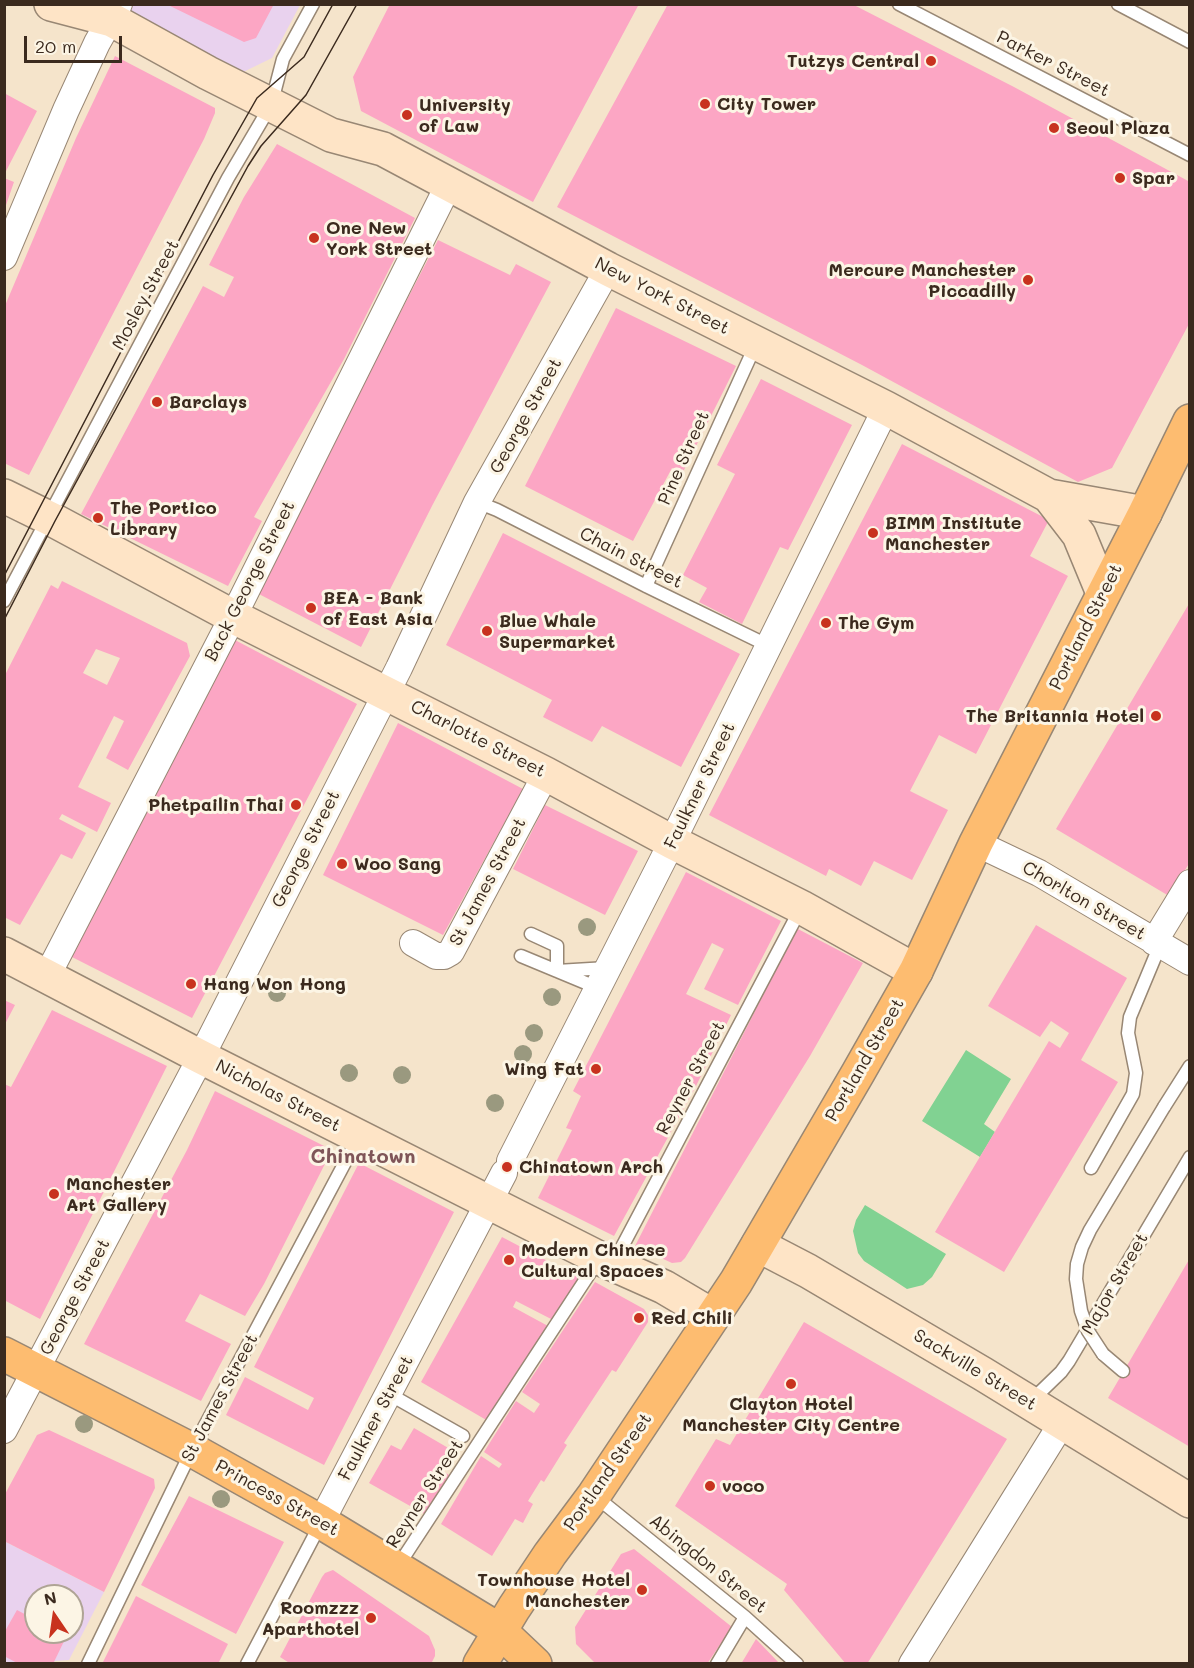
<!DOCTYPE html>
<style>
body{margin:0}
#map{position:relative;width:1194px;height:1668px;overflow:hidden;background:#f5e4cb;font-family:Mali,sans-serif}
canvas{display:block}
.frame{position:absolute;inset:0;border:6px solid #3b2a1e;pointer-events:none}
.north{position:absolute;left:24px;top:1584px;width:60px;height:60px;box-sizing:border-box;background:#fcf5e5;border:2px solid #afa495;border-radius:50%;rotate:347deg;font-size:16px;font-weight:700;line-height:24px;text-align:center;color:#3b2a1e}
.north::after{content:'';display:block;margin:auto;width:21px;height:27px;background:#c8321e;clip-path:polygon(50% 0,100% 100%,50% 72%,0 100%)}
.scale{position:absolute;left:24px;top:36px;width:98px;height:27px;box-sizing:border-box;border:3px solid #3b2a1e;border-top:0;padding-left:8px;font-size:18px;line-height:21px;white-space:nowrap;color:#3b2a1e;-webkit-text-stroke:4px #fcf5e5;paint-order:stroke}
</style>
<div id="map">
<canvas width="1194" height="1668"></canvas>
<div class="frame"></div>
<div class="north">N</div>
<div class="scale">20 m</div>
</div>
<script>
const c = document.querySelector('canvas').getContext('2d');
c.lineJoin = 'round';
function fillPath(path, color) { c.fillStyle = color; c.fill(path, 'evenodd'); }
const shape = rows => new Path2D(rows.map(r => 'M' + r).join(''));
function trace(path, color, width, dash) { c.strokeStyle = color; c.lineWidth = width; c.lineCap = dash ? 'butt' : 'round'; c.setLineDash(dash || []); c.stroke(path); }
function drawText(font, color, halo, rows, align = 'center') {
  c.font = font + ' Mali,sans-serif'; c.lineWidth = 6; c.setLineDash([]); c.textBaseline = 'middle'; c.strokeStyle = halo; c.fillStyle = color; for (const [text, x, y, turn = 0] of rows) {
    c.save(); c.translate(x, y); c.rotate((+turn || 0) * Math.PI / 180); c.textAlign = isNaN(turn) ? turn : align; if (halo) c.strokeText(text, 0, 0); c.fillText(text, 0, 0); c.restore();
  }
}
fillPath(shape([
 [122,4,300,5,272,58,233,77,119,10],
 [4,1541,104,1592,69,1660,55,1661,53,1663,5,1663],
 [36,1596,72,1596,72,1632,36,1632]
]), '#e9d2ee');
fillPath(shape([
 [966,1050,1011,1079,984,1124,995,1132,980,1157,922,1121],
 [865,1205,946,1254,932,1277,923,1285,907,1289,864,1261,858,1253,853,1231,856,1220]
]), '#81d292');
fillPath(shape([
 [166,4,274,4,256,38,244,42],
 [390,4,639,4,533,202,361,111,353,77],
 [668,4,852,4,1014,87,1190,182,1190,322,1112,468,1078,482,862,365,557,207],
 [115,56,215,108,215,113,204,139,29,475,4,463,4,308,76,138],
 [4,93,37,111,4,175],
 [277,144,415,218,344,359,254,517,262,521,228,586,81,514,203,286,224,297,234,277,209,265,244,197],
 [4,178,14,182,5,208,4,208],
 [438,240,510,275,516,264,551,282,433,504,361,647,255,592],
 [616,308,736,366,683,472,672,468,633,541,525,486],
 [761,379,852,425,788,550,780,547,742,624,699,602,707,588,683,575,735,474,717,465],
 [902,444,1049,520,1030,556,1068,576,976,754,939,735,910,791,948,810,912,880,874,861,861,886,829,869,826,876,709,815],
 [503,533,740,654,681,767,602,726,592,742,543,717,552,700,446,645],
 [62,581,187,643,190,656,128,770,106,758,124,721,114,716,78,787,111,803,97,832,62,814,59,819,86,833,72,859,61,854,20,925,4,917,4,677,51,585,58,589],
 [96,649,120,658,107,685,83,673],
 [1190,602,1190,862,1169,896,1056,829],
 [233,639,357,704,192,1018,72,957],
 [398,723,523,789,443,935,323,875],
 [545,805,638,851,605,915,513,869],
 [686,872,781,921,738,1005,704,989,724,949,712,943,686,994,731,1015,696,1086,614,1236,538,1198,572,1130,566,1128,581,1096,573,1091],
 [1036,925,1127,978,1081,1060,1118,1082,1004,1272,935,1232,1049,1041,1060,1048,1069,1033,1051,1021,1040,1037,988,1006],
 [796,928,863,963,810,1056,685,1258,681,1262,672,1263,635,1246,749,1023],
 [4,1000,15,1005,4,1026],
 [52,1010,167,1066,40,1319,4,1300,4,1084,11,1087],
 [215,1091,332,1150,264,1284,245,1316,200,1294,185,1321,231,1344,201,1401,84,1344,187,1150],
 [359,1163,454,1212,324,1465,226,1415,245,1377,308,1410,314,1398,254,1367],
 [502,1237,580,1278,553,1320,516,1301,513,1307,548,1326,488,1421,421,1382],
 [1190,1258,1190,1447,1108,1398],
 [595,1282,644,1309,648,1315,648,1322,616,1372,612,1370,564,1443,567,1445,544,1482,541,1480,528,1501,533,1504,523,1523,515,1519,492,1556,441,1524,481,1456,499,1468,502,1464,484,1452,516,1401,534,1413,540,1404,522,1392],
 [804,1322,1007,1439,867,1664,846,1664,784,1590,787,1584,675,1506,716,1439,730,1445],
 [414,1428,450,1449,439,1469,451,1476,428,1516,369,1483,391,1445,401,1450],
 [49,1430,154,1479,155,1488,104,1592,4,1541,4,1496,37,1435],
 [189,1496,284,1542,236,1634,141,1585],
 [634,1549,732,1627,707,1664,596,1664,576,1644,575,1627,621,1554],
 [333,1570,429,1636,435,1650,435,1656,431,1664,291,1664,280,1657,322,1577,325,1573],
 [136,1596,228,1644,218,1664,102,1664],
 [17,1610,36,1620,36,1632,60,1632,67,1635,53,1664,19,1664,4,1656,4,1633],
 [756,1639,780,1664,741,1664]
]), '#fca6c4');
const lane = shape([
 [899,4,1190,155],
 [1118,4,1190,42],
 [477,502,497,510,646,586,769,646],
 [646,586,756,344],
 [4,601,228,178,271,105,283,59,313,4],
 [531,934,557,946,557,971,607,968],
 [521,956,598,988],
 [1164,1107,1190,1066],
 [1091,1168,1133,1094,1136,1073,1128,1033,1130,1017,1160,945],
 [613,1264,801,908],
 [1103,1354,1123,1371],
 [389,1394,463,1436],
 [1031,1401,1061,1372,1069,1361,1190,1157],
 [595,1496,745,1617,797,1664],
 [398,1566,599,1259],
 [88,1664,192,1450,358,1138],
 [247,1664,321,1523],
 [717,1664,745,1617]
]);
const street = shape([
 [4,257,66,110,97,43,119,4],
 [976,843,1039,873,1190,962],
 [1154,942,1190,883],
 [413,943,436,956,444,956,451,952,546,774],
 [47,976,242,599,449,184],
 [510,1161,672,842,886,408],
 [4,1430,201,1057,399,668,477,502,608,269],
 [321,1522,504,1173],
 [912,1664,1062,1423]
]);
const secondary = shape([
 [51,4,112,20,208,73,331,135,383,149,608,269,886,408,1049,496,1145,513],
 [4,496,55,521,232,616,546,774,672,842,801,907,916,971],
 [1049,496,1079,535,1103,593],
 [4,954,201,1057,599,1258,664,1287,713,1316],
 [758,1245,808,1271,983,1374,1190,1501]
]);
const primary = shape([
 [4,1354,192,1450,321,1522,499,1630,535,1664],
 [480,1664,514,1608,550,1554,594,1495,736,1282,858,1073,916,971,976,843,1145,513,1190,421]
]);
trace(lane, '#988774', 15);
trace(street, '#988774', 28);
trace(secondary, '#988774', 36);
trace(primary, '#988774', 36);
trace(lane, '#fff', 12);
trace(street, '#fff', 26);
trace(secondary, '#fee4c6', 33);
trace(primary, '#fdbc70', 33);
trace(shape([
 [4,576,213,175,257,98,304,57,333,4],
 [4,620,55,521,248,166,261,146,306,95,357,4]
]), '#3b2a1e', 1.5);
const laneBridge = shape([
 [1103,1354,1088,1331,1081,1311,1076,1279,1077,1264,1082,1247,1090,1230,1164,1107]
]);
trace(laneBridge, '#988774', 15, []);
trace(laneBridge, '#fff', 12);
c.fillStyle = '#9a997f';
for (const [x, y] of [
 [587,927],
 [277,993],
 [552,997],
 [534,1033],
 [523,1054],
 [349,1073],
 [402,1075],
 [495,1103],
 [84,1424],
 [221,1499]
]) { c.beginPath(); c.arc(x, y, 9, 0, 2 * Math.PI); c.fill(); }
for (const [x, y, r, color] of [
 [931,61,6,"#c8321e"],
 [705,104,6,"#c8321e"],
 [407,115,6,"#c8321e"],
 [1054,128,6,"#c8321e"],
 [1120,178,6,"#c8321e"],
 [314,238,6,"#c8321e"],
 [1028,280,6,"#c8321e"],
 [157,402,6,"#c8321e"],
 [98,518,6,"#c8321e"],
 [873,533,6,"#c8321e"],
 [311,608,6,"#c8321e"],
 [826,623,6,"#c8321e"],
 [487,631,6,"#c8321e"],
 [1156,716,6,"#c8321e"],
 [296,805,6,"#c8321e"],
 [342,864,6,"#c8321e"],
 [191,984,6,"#c8321e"],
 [596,1069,6,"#c8321e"],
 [507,1167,6,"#c8321e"],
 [54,1194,6,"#c8321e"],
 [509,1260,6,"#c8321e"],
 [639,1318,6,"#c8321e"],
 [791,1384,6,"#c8321e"],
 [710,1486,6,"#c8321e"],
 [642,1590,6,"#c8321e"],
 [371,1618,6,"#c8321e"]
]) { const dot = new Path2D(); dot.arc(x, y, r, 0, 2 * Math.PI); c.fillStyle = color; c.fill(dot); trace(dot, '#fcf5e5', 2); }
drawText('bold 18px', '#3b2a1e', '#fcf5e5', [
 ["Tutzys Central",919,61,"right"],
 ["City Tower",717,104],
 ["University",419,105],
 ["of Law",419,126],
 ["Seoul Plaza",1066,128],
 ["Spar",1132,178],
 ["One New",326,228],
 ["York Street",326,249],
 ["Mercure Manchester",1016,270,"right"],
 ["Piccadilly",1016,291,"right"],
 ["Barclays",169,402],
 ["The Portico",110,508],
 ["Library",110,529],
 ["BIMM Institute",885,523],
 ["Manchester",885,544],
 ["BEA - Bank",323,598],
 ["of East Asia",323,619],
 ["Blue Whale",499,621],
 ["Supermarket",499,642],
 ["The Gym",838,623],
 ["The Britannia Hotel",1144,716,"right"],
 ["Phetpailin Thai",284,805,"right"],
 ["Woo Sang",354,864],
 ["Hang Won Hong",203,984],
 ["Wing Fat",584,1069,"right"],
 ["Chinatown Arch",519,1167],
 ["Manchester",66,1184],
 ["Art Gallery",66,1205],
 ["Modern Chinese",521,1250],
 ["Cultural Spaces",521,1271],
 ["Red Chili",651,1318],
 ["Clayton Hotel",791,1404,"center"],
 ["Manchester City Centre",791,1425,"center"],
 ["voco",722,1486],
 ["Townhouse Hotel",630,1580,"right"],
 ["Manchester",630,1601,"right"],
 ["Roomzzz",359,1608,"right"],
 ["Aparthotel",359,1629,"right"]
], 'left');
drawText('18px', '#3b2a1e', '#fcf5e5', [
 ["Parker Street",1053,64,27],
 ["Mosley Street",146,295,-62],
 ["New York Street",662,296,27],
 ["George Street",526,416,-61],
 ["Pine Street",684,458,-66],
 ["Chain Street",631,558,27],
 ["Back George Street",250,581,-63],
 ["Portland Street",1086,627,-63],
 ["Charlotte Street",478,739,27],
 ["Faulkner Street",700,786,-64],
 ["George Street",306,849,-63],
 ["St James Street",488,882,-62],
 ["Chorlton Street",1084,901,30],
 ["Portland Street",865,1060,-60],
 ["Reyner Street",691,1078,-62],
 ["Nicholas Street",278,1096,27],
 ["Major Street",1115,1284,-60],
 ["George Street",75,1297,-62],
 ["Sackville Street",975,1370,31],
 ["St James Street",220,1398,-62],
 ["Faulkner Street",376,1418,-62],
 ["Portland Street",608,1472,-55],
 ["Reyner Street",425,1494,-57],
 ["Princess Street",277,1498,29],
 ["Abingdon Street",708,1564,39]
]);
drawText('bold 20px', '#7f5558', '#fcf5e5', [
 ["Chinatown",363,1157]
]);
</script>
